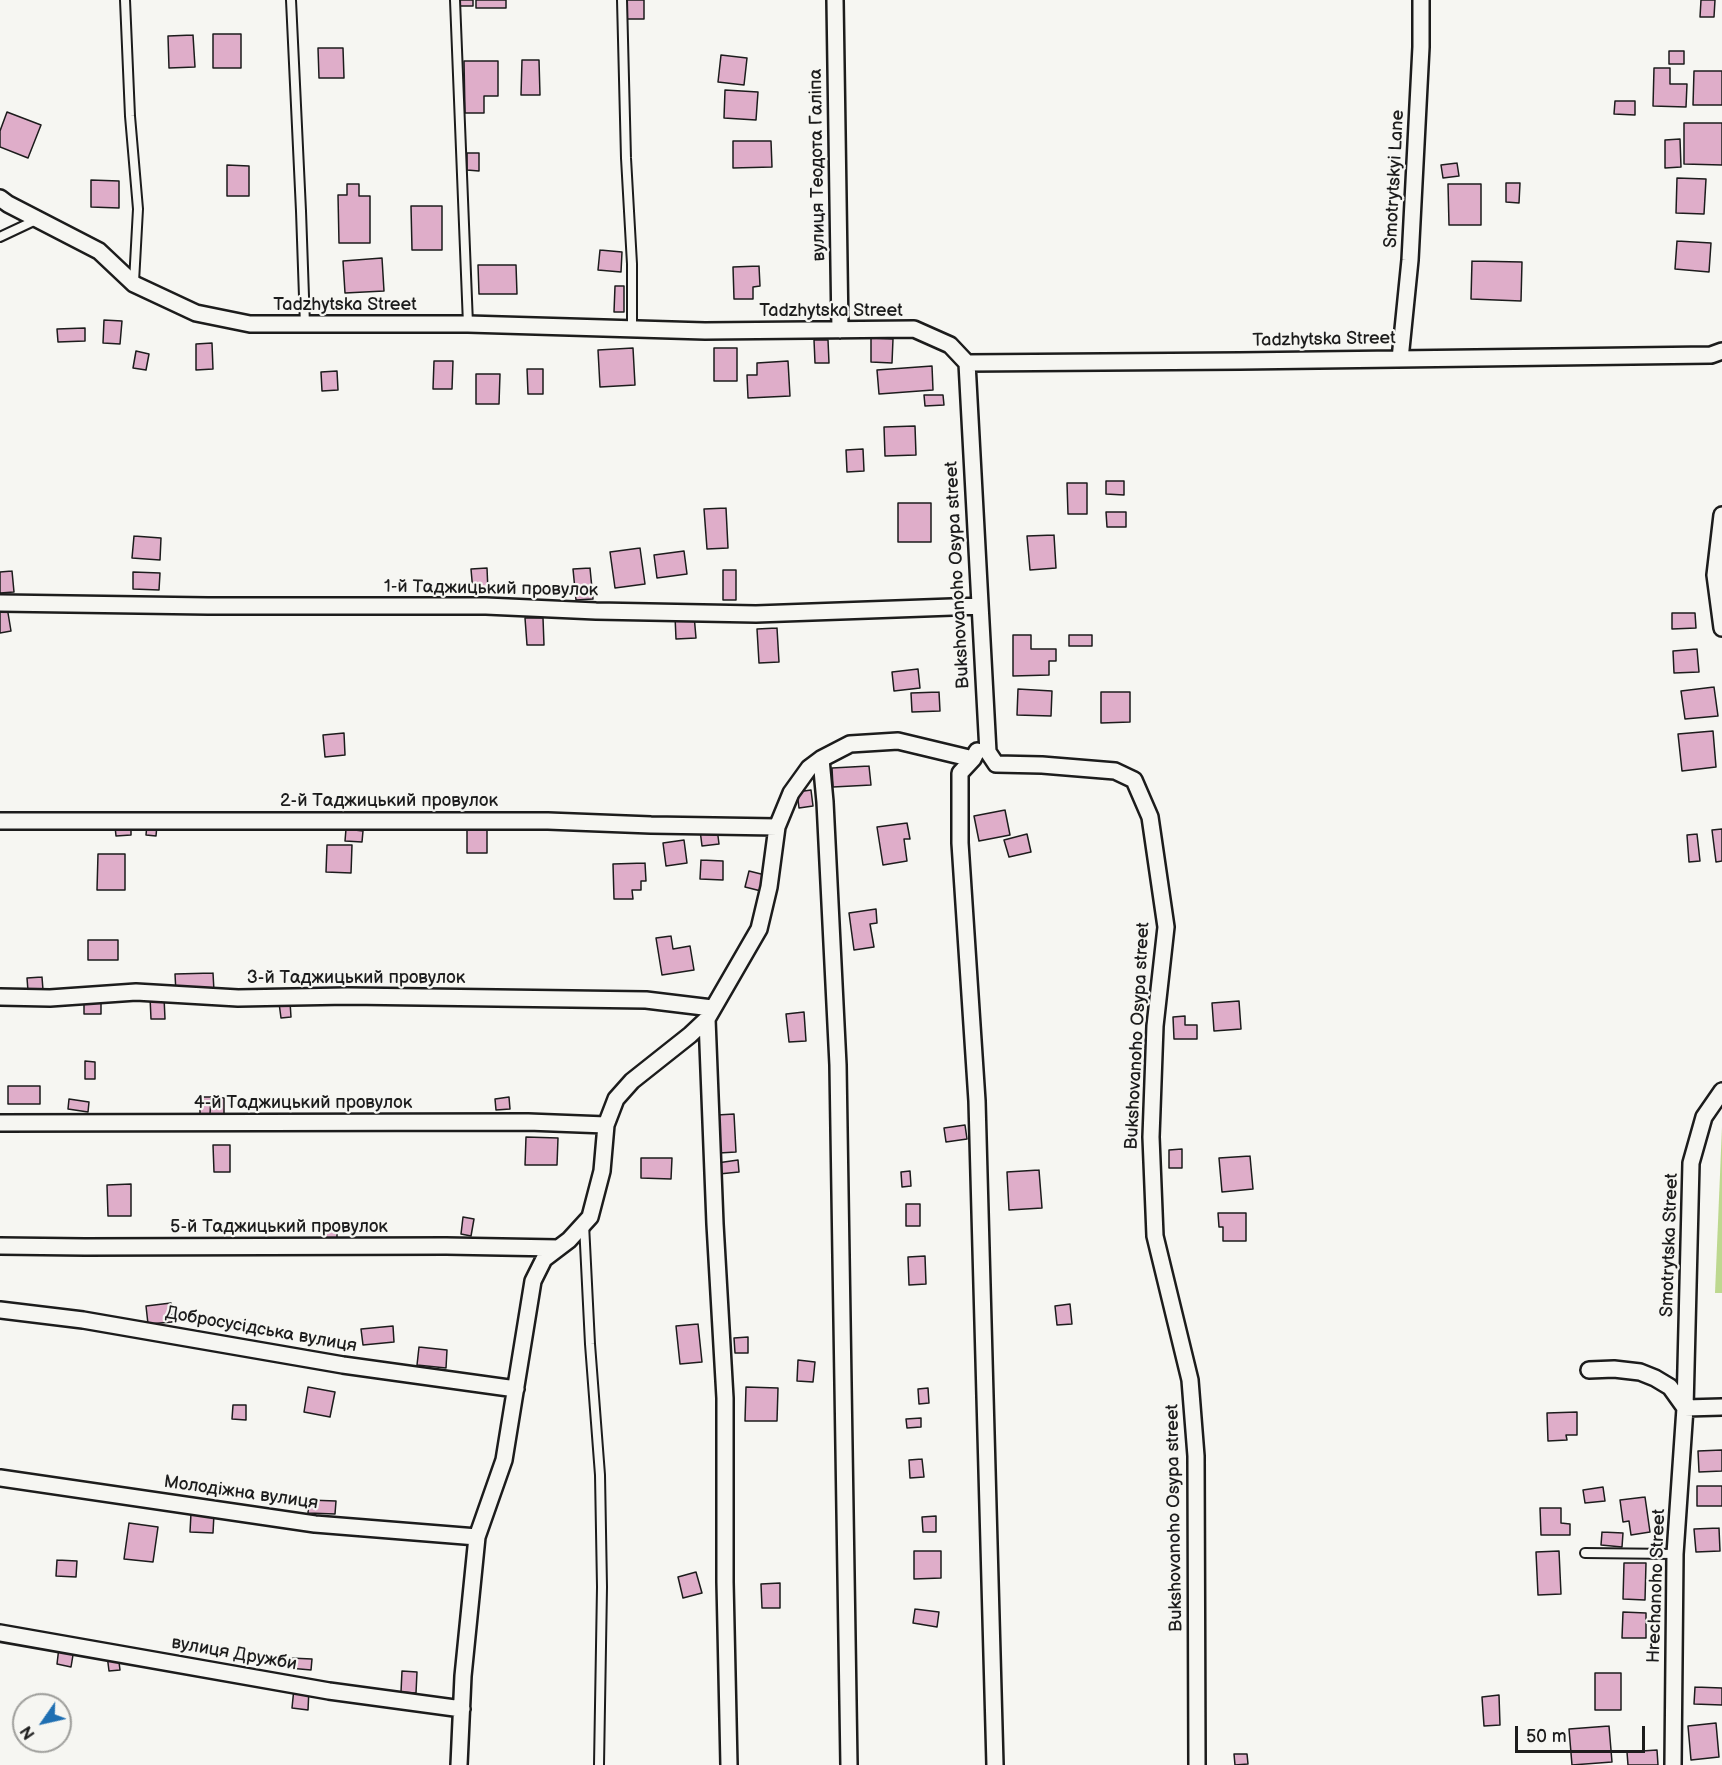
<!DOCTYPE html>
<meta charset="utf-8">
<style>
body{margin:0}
#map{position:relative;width:1722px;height:1765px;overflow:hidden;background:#f6f6f2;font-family:"Balsamiq Sans",sans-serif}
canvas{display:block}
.north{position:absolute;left:12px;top:1693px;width:60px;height:60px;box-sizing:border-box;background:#f6f6f2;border:2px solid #9f9f9c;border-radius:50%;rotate:236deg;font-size:16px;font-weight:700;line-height:24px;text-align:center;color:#1c1c1c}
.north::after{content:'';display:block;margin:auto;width:21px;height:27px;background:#1f6fb2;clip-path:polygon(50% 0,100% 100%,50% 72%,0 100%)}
.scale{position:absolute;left:1515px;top:1726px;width:130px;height:27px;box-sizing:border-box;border:3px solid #1c1c1c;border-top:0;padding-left:8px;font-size:18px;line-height:21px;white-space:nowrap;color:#1c1c1c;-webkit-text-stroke:4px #f6f6f2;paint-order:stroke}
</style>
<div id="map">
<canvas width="1722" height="1765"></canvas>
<div class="north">N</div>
<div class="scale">50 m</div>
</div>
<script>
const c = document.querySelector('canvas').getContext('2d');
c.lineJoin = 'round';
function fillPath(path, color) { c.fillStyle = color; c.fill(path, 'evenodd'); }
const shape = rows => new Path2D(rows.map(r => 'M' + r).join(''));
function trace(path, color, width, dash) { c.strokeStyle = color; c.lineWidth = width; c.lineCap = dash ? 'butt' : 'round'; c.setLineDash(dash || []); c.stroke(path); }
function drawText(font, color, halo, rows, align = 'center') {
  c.font = font + ' "Balsamiq Sans",sans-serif'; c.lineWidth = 4.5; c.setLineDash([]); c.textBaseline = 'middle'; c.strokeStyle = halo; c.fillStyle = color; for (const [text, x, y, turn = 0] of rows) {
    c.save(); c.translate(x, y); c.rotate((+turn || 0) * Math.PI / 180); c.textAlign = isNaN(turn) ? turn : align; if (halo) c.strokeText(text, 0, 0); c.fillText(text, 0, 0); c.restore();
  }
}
fillPath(shape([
 [1722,1127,1722,1293,1715,1293]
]), '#bdd88f');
const building = shape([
 [460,0,473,0,473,6,460,6,460,0],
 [476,0,506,0,506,8,476,8,476,0],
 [627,0,644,0,644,19,627,19,627,0],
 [1701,0,1715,0,1714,17,1700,17,1701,0],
 [213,34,241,34,241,68,213,68,213,34],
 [193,35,195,67,169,68,168,36,193,35],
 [318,48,343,48,344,78,319,78,318,48],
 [1669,51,1684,51,1684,64,1669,64,1669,51],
 [721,55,747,58,744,85,718,82,721,55],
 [522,60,539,60,540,95,521,95,522,60],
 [464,61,498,61,498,96,484,96,484,113,465,113,464,61],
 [1654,68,1670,68,1670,84,1687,84,1686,107,1653,106,1654,68],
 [1694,71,1722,71,1722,105,1693,105,1694,71],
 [725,90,758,92,756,120,724,118,725,90],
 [1615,101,1635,101,1635,115,1614,114,1615,101],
 [7,112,41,125,28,158,0,147,0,131,7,112],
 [1684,123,1722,123,1722,165,1684,164,1684,123],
 [1680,139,1681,167,1665,168,1665,140,1680,139],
 [733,141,771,141,772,167,733,168,733,141],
 [467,153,479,153,479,171,467,170,467,153],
 [1457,163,1459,176,1443,178,1441,165,1457,163],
 [227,165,249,166,249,196,227,196,227,165],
 [1677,178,1706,179,1704,214,1676,213,1677,178],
 [91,180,119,181,119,208,91,207,91,180],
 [1506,183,1520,183,1519,203,1506,202,1506,183],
 [347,184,359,184,359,196,370,196,370,243,339,243,338,195,347,195,347,184],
 [1448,184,1481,184,1481,225,1449,225,1448,184],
 [411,206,442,206,442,250,412,250,411,206],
 [1677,241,1711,243,1709,272,1675,269,1677,241],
 [600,250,622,252,621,272,598,270,600,250],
 [382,258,384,291,345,293,343,261,382,258],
 [1472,261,1522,262,1521,301,1471,299,1472,261],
 [478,265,516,265,517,294,479,294,478,265],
 [759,266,760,286,753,287,753,299,734,299,733,267,759,266],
 [615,286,624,286,624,312,614,312,615,286],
 [104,320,122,321,120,344,103,343,104,320],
 [85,328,85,341,58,342,57,329,85,328],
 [871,338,893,339,892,363,871,362,871,338],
 [814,340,828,340,829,363,815,363,814,340],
 [212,343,213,369,196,370,196,344,212,343],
 [633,348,635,385,600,387,598,350,633,348],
 [714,348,737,348,737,381,714,381,714,348],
 [136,351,149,354,146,370,133,368,136,351],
 [434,361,453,361,452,389,433,389,434,361],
 [788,361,790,396,748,398,747,375,757,375,757,363,788,361],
 [932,366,933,390,879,394,877,370,932,366],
 [527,369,543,369,543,394,528,394,527,369],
 [337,371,338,390,322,391,321,372,337,371],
 [476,374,500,374,499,404,476,404,476,374],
 [924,395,943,395,944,405,925,406,924,395],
 [915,426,916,455,885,456,884,427,915,426],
 [863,449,864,471,847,472,846,450,863,449],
 [1106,481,1124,481,1124,495,1106,494,1106,481],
 [1067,483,1087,483,1087,514,1068,514,1067,483],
 [898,503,931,503,931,542,898,542,898,503],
 [726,508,728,548,707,549,704,509,726,508],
 [1106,512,1126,512,1126,527,1107,527,1106,512],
 [1054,535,1056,568,1030,570,1027,536,1054,535],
 [134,536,161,538,160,560,132,558,134,536],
 [640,548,645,584,615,588,610,552,640,548],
 [684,551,687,574,657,578,654,555,684,551],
 [487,568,488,591,473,592,471,569,487,568],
 [590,568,593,599,576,600,573,569,590,568],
 [723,570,736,570,736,600,723,600,723,570],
 [12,571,14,592,0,593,0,572,12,571],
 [133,572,160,573,159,590,133,589,133,572],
 [7,607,11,631,0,633,0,608,7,607],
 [1672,613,1695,613,1696,628,1672,629,1672,613],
 [694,615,696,638,676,639,675,616,694,615],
 [525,618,543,618,544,645,527,645,525,618],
 [777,628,779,662,759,663,757,629,777,628],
 [1013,635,1031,635,1031,649,1056,649,1056,661,1049,661,1049,675,1013,676,1013,635],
 [1069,635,1092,635,1092,646,1069,646,1069,635],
 [1697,649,1699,672,1674,673,1673,651,1697,649],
 [918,669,920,688,894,691,892,672,918,669],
 [1714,687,1718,716,1685,719,1681,691,1714,687],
 [1018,689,1052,691,1051,716,1017,715,1018,689],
 [939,692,940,711,912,712,911,693,939,692],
 [1101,692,1130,692,1130,722,1101,723,1101,692],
 [1713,731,1716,767,1682,771,1678,734,1713,731],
 [344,733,345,755,325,757,323,735,344,733],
 [869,766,871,785,833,787,832,768,869,766],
 [811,790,813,806,799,808,797,792,811,790],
 [1005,810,1010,835,979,841,974,816,1005,810],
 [907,823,910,839,904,839,907,861,883,865,877,827,907,823],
 [147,824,157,825,156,836,146,835,147,824],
 [115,826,131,826,131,835,116,836,115,826],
 [467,828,487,828,487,853,467,853,467,828],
 [717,828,719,844,702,846,700,830,717,828],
 [346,829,363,831,362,842,345,841,346,829],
 [1722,829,1722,861,1716,862,1712,830,1722,829],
 [1027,834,1031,852,1009,857,1004,840,1027,834],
 [1697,834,1700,861,1689,862,1687,835,1697,834],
 [684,840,687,863,666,866,663,843,684,840],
 [327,845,352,845,351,873,326,872,327,845],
 [98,854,125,854,125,890,97,890,98,854],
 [701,860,723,861,723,880,700,879,701,860],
 [645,863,646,881,641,881,641,890,632,890,633,899,614,899,613,864,645,863],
 [749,871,765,875,761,891,745,887,749,871],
 [876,909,877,923,870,924,874,947,854,950,849,913,876,909],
 [671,936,673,949,690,946,694,970,662,975,656,938,671,936],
 [88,940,118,940,118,960,88,960,88,940],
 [213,973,214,991,176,993,175,974,213,973],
 [42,977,43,990,28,991,27,978,42,977],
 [150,997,164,997,165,1019,151,1019,150,997],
 [84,1001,101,1001,101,1014,84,1014,84,1001],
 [1239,1001,1241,1029,1214,1031,1212,1003,1239,1001],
 [290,1002,291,1017,281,1018,279,1003,290,1002],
 [804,1012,806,1041,789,1042,786,1014,804,1012],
 [1185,1016,1185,1025,1197,1025,1197,1039,1174,1039,1173,1017,1185,1016],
 [85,1061,95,1062,95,1079,85,1079,85,1061],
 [8,1086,40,1086,40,1104,8,1104,8,1086],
 [200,1097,211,1097,210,1114,200,1114,200,1097],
 [211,1097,224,1098,224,1114,210,1114,211,1097],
 [509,1097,510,1109,496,1110,495,1099,509,1097],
 [69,1099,89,1102,88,1112,68,1109,69,1099],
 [734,1114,736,1152,719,1153,717,1115,734,1114],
 [965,1125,967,1139,946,1142,944,1128,965,1125],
 [526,1137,558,1138,557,1165,525,1165,526,1137],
 [213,1145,230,1145,230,1172,214,1172,213,1145],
 [1182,1149,1182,1168,1169,1168,1169,1150,1182,1149],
 [1250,1156,1253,1189,1222,1192,1219,1158,1250,1156],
 [641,1158,672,1158,671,1179,641,1178,641,1158],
 [738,1160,739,1172,719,1174,717,1163,738,1160],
 [1039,1170,1042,1208,1009,1210,1007,1172,1039,1170],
 [910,1171,911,1186,902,1187,901,1172,910,1171],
 [131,1184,131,1216,108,1216,107,1185,131,1184],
 [906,1204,920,1204,920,1226,906,1226,906,1204],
 [1218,1213,1246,1213,1246,1241,1223,1241,1223,1227,1219,1227,1218,1213],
 [463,1217,474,1219,471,1236,461,1234,463,1217],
 [322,1225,337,1225,337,1241,323,1241,322,1225],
 [925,1256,926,1284,909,1285,908,1257,925,1256],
 [171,1303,172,1322,148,1324,146,1306,171,1303],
 [1070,1304,1072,1324,1057,1325,1055,1306,1070,1304],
 [698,1324,702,1362,680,1364,676,1326,698,1324],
 [393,1326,394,1342,363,1345,361,1329,393,1326],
 [748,1337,748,1353,735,1353,734,1338,748,1337],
 [419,1347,447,1350,446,1368,417,1365,419,1347],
 [798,1360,815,1362,813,1382,797,1381,798,1360],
 [308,1387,335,1392,330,1417,304,1412,308,1387],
 [746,1387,778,1388,777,1421,745,1421,746,1387],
 [928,1388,929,1403,919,1404,918,1389,928,1388],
 [233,1405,246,1405,246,1420,232,1419,233,1405],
 [1577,1412,1577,1435,1566,1435,1567,1440,1548,1441,1547,1413,1577,1412],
 [921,1418,921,1427,907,1428,906,1419,921,1418],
 [1722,1450,1722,1471,1699,1472,1698,1451,1722,1450],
 [922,1459,924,1477,910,1478,909,1460,922,1459],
 [1697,1486,1722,1486,1722,1506,1697,1506,1697,1486],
 [1603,1487,1605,1501,1585,1503,1583,1490,1603,1487],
 [1645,1497,1650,1532,1631,1535,1629,1521,1623,1522,1620,1500,1645,1497],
 [309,1500,336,1501,335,1514,308,1513,309,1500],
 [1540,1508,1561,1508,1561,1523,1570,1524,1570,1535,1541,1535,1540,1508],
 [191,1513,214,1514,213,1533,190,1532,191,1513],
 [936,1516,936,1532,923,1532,922,1517,936,1516],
 [129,1523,158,1527,153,1562,124,1559,129,1523],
 [1719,1528,1720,1551,1696,1552,1694,1529,1719,1528],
 [1602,1532,1623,1533,1622,1547,1601,1545,1602,1532],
 [914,1551,941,1551,941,1578,914,1579,914,1551],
 [1559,1551,1561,1594,1538,1595,1536,1552,1559,1551],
 [57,1560,77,1561,76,1577,56,1576,57,1560],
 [1624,1563,1646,1563,1645,1600,1623,1599,1624,1563],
 [696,1572,702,1593,683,1598,678,1577,696,1572],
 [780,1583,780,1608,762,1608,761,1584,780,1583],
 [915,1609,939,1612,937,1627,913,1623,915,1609],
 [1623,1612,1646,1613,1646,1638,1622,1638,1623,1612],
 [59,1647,74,1649,71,1667,57,1664,59,1647],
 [118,1654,120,1670,109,1671,107,1655,118,1654],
 [290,1658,312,1659,311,1670,289,1668,290,1658],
 [402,1671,417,1672,416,1693,401,1692,402,1671],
 [1595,1673,1621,1673,1621,1710,1595,1710,1595,1673],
 [1695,1687,1722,1688,1722,1705,1694,1704,1695,1687],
 [294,1688,309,1689,308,1710,292,1708,294,1688],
 [1499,1695,1500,1725,1484,1726,1482,1697,1499,1695],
 [1716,1723,1719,1757,1691,1760,1688,1726,1716,1723],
 [1609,1726,1612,1762,1572,1765,1569,1729,1609,1726],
 [1657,1750,1658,1765,1628,1765,1627,1752,1657,1750],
 [1234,1754,1247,1754,1248,1764,1235,1765,1234,1754]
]);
fillPath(building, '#dfadc9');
trace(building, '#1c1c1c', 1.5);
const service = shape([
 [125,0,130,116,138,209,134,282],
 [291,0,301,211,305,325],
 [455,0,468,324],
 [622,0,626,158,632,264,632,328],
 [0,237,36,220],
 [584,1224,590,1344,600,1475,602,1587,599,1765],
 [1585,1553,1675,1554]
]);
const minor = shape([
 [835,0,840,330],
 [0,198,8,204,99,251,134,284,196,313,250,324,468,324,705,331,914,329,950,345,967,363,1240,361,1711,355,1722,351],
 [1400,359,1410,260,1421,47,1421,0],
 [967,363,988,752,996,764,1042,765,1115,771,1134,780,1150,817,1166,927,1155,1026,1151,1137,1155,1236,1190,1380,1196,1456,1197,1765],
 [1722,515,1715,575,1722,628],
 [0,603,208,606,486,606,596,611,756,614,980,606],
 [977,751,973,759,960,773,960,843,977,1101,995,1765],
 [821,759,825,802,838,1065,849,1765],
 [0,821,548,821,651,825,777,827],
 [0,997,50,998,136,992,238,998,348,996,646,1000,712,1008],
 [707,1019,715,1224,725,1398,725,1582,729,1765],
 [0,1123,528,1122,606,1125],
 [0,1246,85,1247,446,1246,558,1248],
 [0,1310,83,1320,343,1365,516,1389],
 [1589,1370,1614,1369,1640,1372,1655,1378,1670,1387,1685,1408],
 [1685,1408,1722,1407],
 [0,1478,315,1524,477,1537],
 [0,1633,329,1691,462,1709],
 [459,1765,463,1676,477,1537,504,1460,533,1281,544,1259,569,1240,590,1217,602,1171,606,1125,616,1099,632,1081,690,1035,707,1019,759,929,769,887,777,827,791,793,809,768,821,759,850,744,898,741,973,759],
 [1673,1765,1675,1554,1685,1408,1691,1163,1704,1117,1722,1091]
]);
trace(service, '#1c1c1c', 12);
trace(minor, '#1c1c1c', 20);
trace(service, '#f6f6f2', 8);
trace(minor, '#f6f6f2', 15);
drawText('18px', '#1c1c1c', '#f6f6f2', [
 ["вулиця Теодота Галіпа",818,165,-91],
 ["Smotrytskyi Lane",1395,179,-87],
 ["Tadzhytska Street",345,305],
 ["Tadzhytska Street",831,311],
 ["Tadzhytska Street",1324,340,-1],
 ["Bukshovanoho Osypa street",958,575,-93],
 ["1-й Таджицький провулок",491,589,1],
 ["2-й Таджицький провулок",389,801],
 ["3-й Таджицький провулок",356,978],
 ["Bukshovanoho Osypa street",1138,1036,-87],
 ["4-й Таджицький провулок",303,1103],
 ["5-й Таджицький провулок",279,1227],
 ["Smotrytska Street",1670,1245,-88],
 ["Добросусідська вулиця",261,1330,10],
 ["Молодіжна вулиця",241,1493,8],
 ["Bukshovanoho Osypa street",1175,1518,-91],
 ["Hrechanoho Street",1657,1586,-88],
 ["вулиця Дружби",234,1654,10]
]);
</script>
